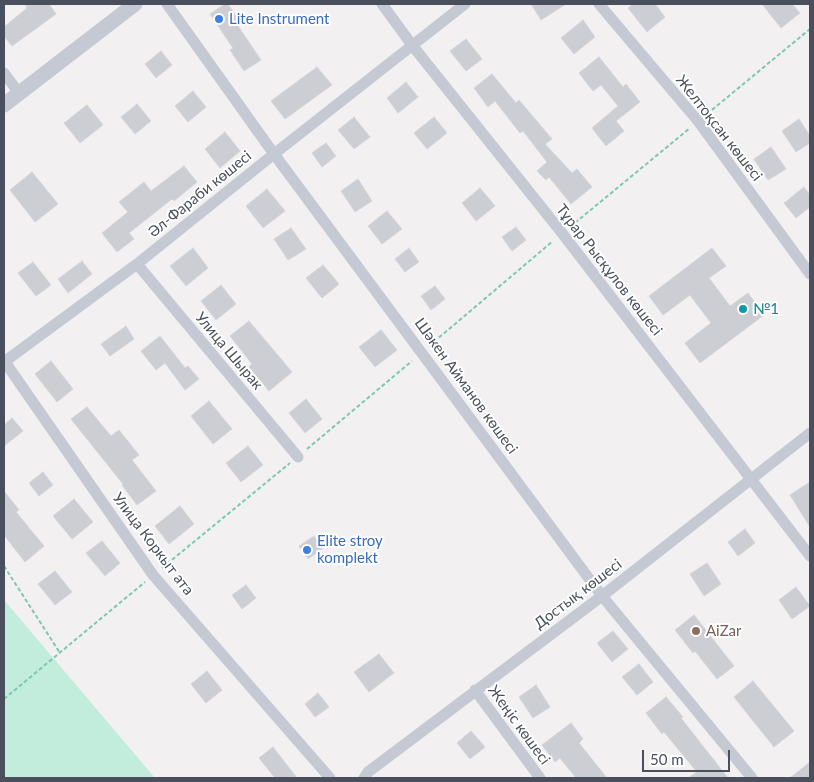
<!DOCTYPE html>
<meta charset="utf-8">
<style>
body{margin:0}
#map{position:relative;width:814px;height:782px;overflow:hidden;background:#f2f0f0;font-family:Lato,sans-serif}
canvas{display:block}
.frame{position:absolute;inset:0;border:5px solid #494f5c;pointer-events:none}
.scale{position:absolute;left:642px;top:750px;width:88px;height:22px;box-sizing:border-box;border:2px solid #494f5c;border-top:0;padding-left:6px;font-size:15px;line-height:18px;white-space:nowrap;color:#494f5c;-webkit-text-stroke:4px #fff;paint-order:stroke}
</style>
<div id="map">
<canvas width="814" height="782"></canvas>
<div class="frame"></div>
<div class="scale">50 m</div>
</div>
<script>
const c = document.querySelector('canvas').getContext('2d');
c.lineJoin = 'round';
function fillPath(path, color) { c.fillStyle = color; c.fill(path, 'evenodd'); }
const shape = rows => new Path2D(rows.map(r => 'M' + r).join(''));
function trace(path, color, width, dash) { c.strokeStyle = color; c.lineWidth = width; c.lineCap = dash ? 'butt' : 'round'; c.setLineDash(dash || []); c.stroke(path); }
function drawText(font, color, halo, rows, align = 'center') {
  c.font = font + ' Lato,sans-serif'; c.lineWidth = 4; c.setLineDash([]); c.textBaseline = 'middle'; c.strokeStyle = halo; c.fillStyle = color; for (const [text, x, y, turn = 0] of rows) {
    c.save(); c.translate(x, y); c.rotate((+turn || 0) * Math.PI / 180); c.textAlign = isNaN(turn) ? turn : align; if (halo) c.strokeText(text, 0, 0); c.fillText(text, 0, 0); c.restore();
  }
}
fillPath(shape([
 [4,600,155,778,4,778]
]), '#c2ecdb');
const building = shape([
 [25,4,49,4,56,14,12,46,4,36,4,27,27,8,25,4],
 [225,4,228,4,241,24,238,26,261,60,244,71,230,50,233,48,210,14,225,4],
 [531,4,566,4,541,20,531,4],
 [633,4,655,4,665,17,647,32,628,8,633,4],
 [762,4,792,4,800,13,781,28,762,4],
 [583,20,595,37,574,54,561,38,583,20],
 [466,39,482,59,466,71,450,51,466,39],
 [161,51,172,65,156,78,145,64,161,51],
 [599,57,623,87,626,84,640,102,616,121,624,131,606,146,592,128,618,106,601,85,593,91,579,73,599,57],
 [317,67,332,85,285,119,271,101,317,67],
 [492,74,516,103,519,100,552,139,545,144,572,173,577,169,592,187,571,204,549,177,546,180,537,171,547,162,523,131,520,133,495,101,488,107,474,88,492,74],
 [406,82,418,97,398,113,387,98,406,82],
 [193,91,206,107,188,122,175,106,193,91],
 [137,104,151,121,135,134,121,117,137,104],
 [87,105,103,125,80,143,64,123,87,105],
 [354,117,370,137,354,149,338,130,354,117],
 [434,117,447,133,427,149,414,133,434,117],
 [799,119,810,136,810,143,796,152,782,131,799,119],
 [225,132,240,151,220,168,205,149,225,132],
 [326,143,336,156,322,167,312,153,326,143],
 [771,147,786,169,768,180,754,159,771,147],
 [184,166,197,182,174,201,172,199,129,233,134,239,117,252,102,233,128,212,119,202,144,182,151,191,184,166],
 [32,172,58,204,35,222,10,190,32,172],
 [358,179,372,201,355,212,341,191,358,179],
 [804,187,810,195,810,207,796,218,784,203,804,187],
 [480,188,495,206,476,221,462,203,480,188],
 [267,189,285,211,263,228,246,206,267,189],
 [387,211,402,229,382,244,368,226,387,211],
 [516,227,526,240,512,251,502,237,516,227],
 [291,228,306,249,288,260,274,239,291,228],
 [193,248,208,268,186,286,170,266,193,248],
 [409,248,419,262,405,272,395,259,409,248],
 [712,248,726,266,709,278,730,306,748,293,764,315,700,363,685,343,711,323,690,295,663,315,649,296,712,248],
 [82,261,92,274,68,293,58,279,82,261],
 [33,262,51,285,36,296,18,273,33,262],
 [323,265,339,284,322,298,306,278,323,265],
 [221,285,236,304,216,320,201,301,221,285],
 [435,286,445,299,431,310,421,296,435,286],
 [249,321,292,372,269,391,249,367,252,364,230,336,249,321],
 [126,326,134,339,110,356,101,344,126,326],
 [381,330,397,350,375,367,359,347,381,330],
 [160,336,185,368,188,366,199,379,185,390,165,363,156,370,141,351,160,336],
 [51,361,73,389,57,402,35,374,51,361],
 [306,399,322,419,305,433,289,413,306,399],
 [209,401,232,429,213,444,191,416,209,401],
 [87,407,111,436,119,430,139,455,132,460,156,491,137,505,122,485,123,484,71,419,87,407],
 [12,418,23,431,4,446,4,425,12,418],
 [248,446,263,465,241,482,226,463,248,446],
 [43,472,53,485,39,496,29,483,43,472],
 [810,482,810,527,790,495,810,482],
 [4,491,19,510,16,512,44,546,25,562,4,535,4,491],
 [74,499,93,522,72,539,53,516,74,499],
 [180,506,194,524,169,544,155,526,180,506],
 [745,529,755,543,738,556,728,542,745,529],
 [314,536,322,549,308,559,299,546,314,536],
 [102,541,120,563,105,576,86,553,102,541],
 [707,563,721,584,704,596,690,574,707,563],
 [55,571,72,592,55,605,38,584,55,571],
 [246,585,256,598,242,609,232,595,246,585],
 [796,587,810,606,792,619,779,600,796,587],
 [694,615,734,666,717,679,695,651,693,653,675,630,694,615],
 [613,631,628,649,612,662,597,643,613,631],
 [379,654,394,673,369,692,354,672,379,654],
 [639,664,653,682,637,695,622,677,639,664],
 [207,671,222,690,206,703,191,684,207,671],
 [753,681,794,731,774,747,734,697,753,681],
 [536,685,550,707,533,718,519,697,536,685],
 [318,693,329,707,315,717,305,704,318,693],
 [666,697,683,717,681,718,728,778,688,778,697,772,664,732,662,734,646,713,666,697],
 [571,723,583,739,579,743,607,778,576,778,560,758,555,762,542,745,571,723],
 [471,731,485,747,470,759,457,743,471,731],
 [273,747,297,778,275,778,259,758,273,747],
 [810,762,810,778,790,778,810,762]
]);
fillPath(building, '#cdced4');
trace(building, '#d4d5db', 1);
trace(shape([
 [707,114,810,29],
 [570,227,690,128],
 [429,346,553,241],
 [307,449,412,361],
 [4,566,60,653],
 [162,568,290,463],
 [4,699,145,582]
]), '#7cc8b2', 2, [4, 2.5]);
trace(shape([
 [167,4,274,154,602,596,752,778],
 [382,4,412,45,562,233,810,556],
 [599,4,698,121,810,274],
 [4,73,19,93],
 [137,264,298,457],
 [4,362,137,264,274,154,465,4],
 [5,362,153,575,330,778],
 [475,690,540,778],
 [364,778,368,772,602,596,810,433]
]), '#c5c9d4', 11);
trace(shape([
 [4,105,135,4]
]), '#c5c9d4', 15);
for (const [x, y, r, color] of [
 [219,19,5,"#3f7fe0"],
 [743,309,5,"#0f9aa8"],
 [307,550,5,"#3f7fe0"],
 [696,631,5,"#8d6e63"]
]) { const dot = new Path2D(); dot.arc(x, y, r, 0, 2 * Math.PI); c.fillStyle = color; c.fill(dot); trace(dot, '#fff', 2); }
drawText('15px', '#366cbe', '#fff', [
 ["Lite Instrument",229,19],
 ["Elite stroy",317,541],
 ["komplekt",317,558]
], 'left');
drawText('15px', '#494f5c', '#fff', [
 ["Желтоқсан көшесі",719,128,52],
 ["Әл-Фараби көшесі",200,194,-39],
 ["Тұрар Рысқұлов көшесі",609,270,52],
 ["Улица Шырак",229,351,50],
 ["Шәкен Айманов көшесі",466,386,54],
 ["Улица Коркыт ата",153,544,53],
 ["Достық көшесі",578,594,-37],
 ["Жеңіс көшесі",519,725,54]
]);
drawText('15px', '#0d838f', '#fff', [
 ["№1",753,309]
], 'left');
drawText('15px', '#785e54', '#fff', [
 ["AiZar",706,631]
], 'left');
</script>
